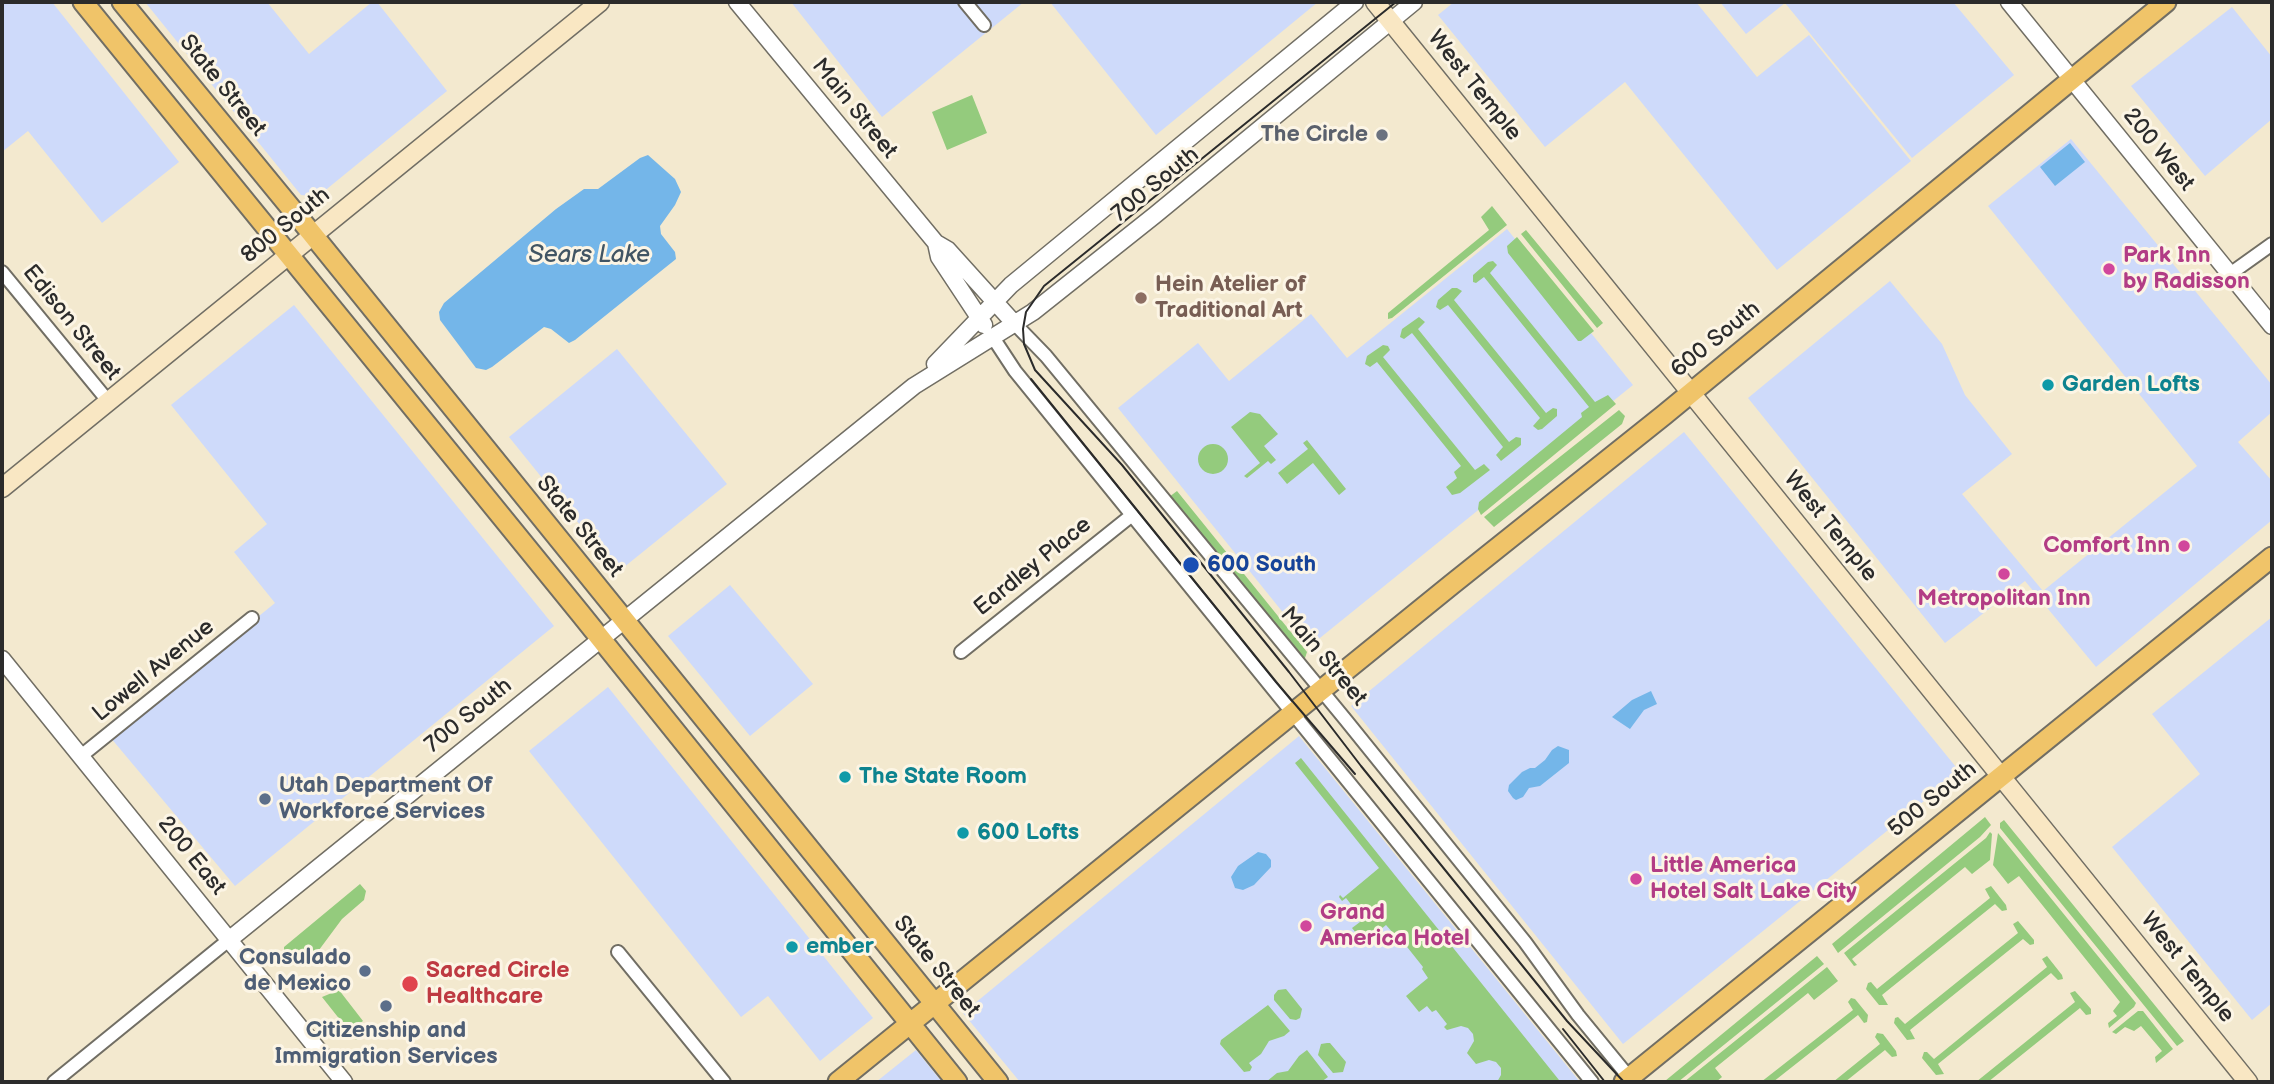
<!DOCTYPE html>
<style>
body{margin:0}
#map{position:relative;width:2274px;height:1084px;overflow:hidden;background:#f3e9cf;font-family:"Balsamiq Sans",sans-serif}
canvas{display:block}
.frame{position:absolute;inset:0;border:4px solid #2b2b2b;pointer-events:none}
</style>
<div id="map">
<canvas width="2274" height="1084"></canvas>
<div class="frame"></div>
</div>
<script>
const c = document.querySelector('canvas').getContext('2d');
c.lineJoin = 'round';
function fillPath(path, color) { c.fillStyle = color; c.fill(path, 'evenodd'); }
const shape = rows => new Path2D(rows.map(r => 'M' + r).join(''));
function trace(path, color, width, dash) { c.strokeStyle = color; c.lineWidth = width; c.lineCap = dash ? 'butt' : 'round'; c.setLineDash(dash || []); c.stroke(path); }
function drawText(font, color, halo, rows, align = 'center') {
  c.font = font + ' "Balsamiq Sans",sans-serif'; c.lineWidth = 6; c.setLineDash([]); c.textBaseline = 'middle'; c.strokeStyle = halo; c.fillStyle = color; for (const [text, x, y, turn = 0] of rows) {
    c.save(); c.translate(x, y); c.rotate((+turn || 0) * Math.PI / 180); c.textAlign = isNaN(turn) ? turn : align; if (halo) c.strokeText(text, 0, 0); c.fillText(text, 0, 0); c.restore();
  }
}
fillPath(shape([
 [2,2,52,2,179,162,102,223,28,131,2,152],
 [145,2,267,2,309,54,372,2,377,2,447,91,317,197,301,195],
 [791,2,1024,2,882,117],
 [1050,2,1318,2,1156,135],
 [1454,2,1696,2,1757,77,1809,35,1911,161,1777,270,1625,82,1545,147,1438,15],
 [1720,2,1953,2,2014,75,1912,158,1785,3,1746,34],
 [2232,7,2272,57,2272,119,2205,176,2131,86],
 [2071,139,2272,385,2272,412,2238,442,2272,481,2272,520,2096,667,2025,581,1945,643,1748,398,1890,281,1942,344,1965,395,2012,454,1962,494,2043,591,2197,466,1988,206],
 [1507,229,1633,385,1310,646,1118,408,1198,343,1229,381,1311,314,1347,358],
 [294,305,554,626,235,886,110,737,275,603,234,552,267,524,171,405],
 [617,349,727,484,618,572,509,437],
 [1684,432,1960,772,1623,1044,1351,706],
 [730,585,813,684,750,736,668,636],
 [2272,617,2272,1003,2252,1020,2112,847,2200,774,2152,714],
 [608,687,873,1018,820,1061,768,996,741,1017,529,751],
 [1299,736,1580,1082,1020,1082,963,1013],
 [916,1050,942,1082,876,1082]
]), '#cedafa');
fillPath(shape([
 [972,95,987,133,947,150,932,112],
 [1492,206,1507,225,1392,318,1388,319,1388,313,1489,230,1481,217],
 [1526,230,1603,323,1597,328,1521,234],
 [1517,237,1594,331,1581,341,1578,341,1508,253,1507,246],
 [1493,261,1497,265,1490,273,1595,402,1608,395,1616,404,1481,515,1478,509,1479,502,1582,417,1581,413,1589,407,1484,277,1476,283,1473,282,1473,275,1488,262],
 [1452,288,1457,288,1462,291,1454,300,1546,413,1553,408,1557,409,1557,416,1542,429,1538,430,1533,426,1540,418,1448,305,1440,310,1436,307,1438,300],
 [1419,317,1425,322,1418,329,1509,442,1516,437,1521,438,1521,445,1501,461,1496,455,1503,447,1412,333,1404,339,1400,337,1402,329],
 [1383,345,1388,346,1390,350,1383,357,1475,470,1484,464,1490,470,1460,493,1452,495,1446,487,1457,478,1454,472,1461,466,1377,362,1370,367,1365,364,1367,356],
 [1619,410,1625,416,1622,424,1494,527,1484,517],
 [1250,412,1260,414,1278,434,1264,446,1276,460,1271,464,1268,461,1247,478,1244,476,1260,463,1231,427],
 [1307,440,1346,489,1339,495,1313,463,1287,484,1278,473,1308,449,1303,443],
 '1198 459a15 15 0 1 1 30 0a15 15 0 1 1-30 0Z',
 [1177,491,1307,652,1305,658,1301,659,1169,497],
 [1301,758,1559,1080,1557,1082,1497,1082,1501,1075,1501,1068,1496,1062,1489,1060,1476,1064,1467,1053,1474,1041,1473,1034,1468,1028,1461,1026,1447,1030,1444,1027,1447,1024,1436,1010,1432,1012,1427,1006,1419,1012,1406,996,1428,978,1422,969,1423,967,1396,933,1394,934,1386,925,1364,943,1352,928,1360,922,1354,915,1357,912,1346,898,1342,901,1339,897,1340,895,1343,898,1379,868,1295,763],
 [1985,817,1991,825,1980,837,1838,953,1832,944],
 [2004,820,2184,1041,2177,1046,2000,828,2000,823],
 [1990,832,1992,834,1990,860,1972,874,1965,867,1852,959,1857,965,1854,966,1844,953,1986,838],
 [1998,833,2136,1003,2134,1007,2109,1028,2108,1023,2117,1016,2113,1011,2120,1002,2019,876,2008,884,1993,865],
 [360,884,366,891,364,900,342,919,319,950,296,965,284,950,284,947],
 [1991,886,2006,905,2007,910,2002,911,1995,904,1882,995,1888,1005,1879,1005,1866,989,1868,983,1871,982,1877,989,1990,898,1985,889],
 [2018,921,2034,940,2034,944,2030,945,2023,939,1910,1030,1915,1039,1907,1040,1894,1023,1895,1018,1898,1017,1905,1024,2018,933,2013,924],
 [1817,956,1824,964,1678,1082,1665,1081],
 [2047,956,2062,975,2063,979,2058,980,2051,973,1938,1064,1944,1074,1936,1075,1922,1058,1924,1052,1927,1052,1934,1059,2047,967,2042,959],
 [1827,967,1838,981,1814,1000,1808,993,1715,1068,1722,1077,1716,1082,1684,1082],
 [1286,989,1302,1009,1300,1018,1296,1020,1290,1019,1274,1000,1274,995,1278,990],
 [339,990,363,1021,359,1024,366,1032,356,1040,322,997],
 [2075,991,2091,1009,2091,1014,2086,1015,2080,1008,1988,1082,1976,1082,2075,1002,2070,993],
 [1851,998,1855,999,1868,1015,1867,1022,1864,1023,1858,1015,1773,1082,1761,1082,1853,1010,1848,1002],
 [1268,1005,1290,1031,1284,1036,1269,1041,1261,1054,1249,1063,1252,1067,1250,1071,1244,1072,1220,1044,1221,1040],
 [2138,1011,2143,1011,2173,1049,2156,1063,2155,1057,2162,1051,2141,1026,2134,1031,2125,1027,2116,1034,2112,1032],
 [1877,1033,1883,1034,1896,1051,1897,1056,1892,1057,1885,1050,1845,1082,1833,1082,1880,1044,1875,1037],
 [1327,1043,1330,1043,1346,1062,1343,1072,1333,1073,1318,1055,1321,1044],
 [1307,1050,1328,1077,1321,1082,1258,1082,1266,1082,1277,1073,1288,1071,1299,1056]
]), '#94cb7d');
fillPath(shape([
 [2070,143,2085,162,2055,186,2040,167],
 [648,155,675,179,681,192,675,205,660,226,661,234,675,252,676,259,575,340,569,343,551,329,544,327,492,367,486,370,476,368,440,320,439,312,444,303,556,209,584,189,598,189,640,158],
 [1651,691,1657,704,1644,710,1630,729,1612,717,1632,700],
 [1558,746,1569,750,1569,763,1540,786,1529,788,1523,797,1516,800,1513,798,1508,791,1509,785,1522,772,1530,768,1535,768,1545,760,1552,750],
 [1258,852,1266,854,1271,860,1271,867,1254,885,1243,890,1235,888,1231,877,1238,866]
]), '#74b6e9');
const minor = shape([
 [965,2,984,25],
 [2,272,108,401],
 [2230,274,2272,244],
 [1014,323,1046,356,1345,719,1525,942,1578,1015,1633,1082],
 [992,336,1015,371,1592,1082],
 [961,652,1132,515],
 [81,756,252,618],
 [618,952,724,1082],
 [54,1082,230,939]
]);
const tertiary = shape([
 [737,2,936,243,948,250,1014,323],
 [2009,2,2272,326],
 [936,243,939,257,984,325],
 [935,364,1011,285,1355,2],
 [2,659,344,1082],
 [230,939,914,386,1033,312,1155,215,1414,2]
]);
const secondary = shape([
 [1375,2,2248,1082],
 [2,488,600,2]
]);
const primary = shape([
 [83,2,580,613,957,1082],
 [122,2,313,235,998,1082],
 [838,1082,1451,585,1664,415,2166,2],
 [1624,1082,2272,557]
]);
trace(minor, '#716e64', 16);
trace(tertiary, '#716e64', 19);
trace(secondary, '#716e64', 21);
trace(primary, '#716e64', 23);
trace(minor, '#fff', 12);
trace(tertiary, '#fff', 16);
trace(secondary, '#f9e7c3', 18);
trace(primary, '#f0c469', 19);
trace(shape([
 [1396,2,1044,286,1026,312,1023,329,1024,344,1035,370,1122,465,1289,672,1361,766,1458,886,1567,1021,1624,1082],
 [1031,379,1276,682,1355,774],
 [1563,1029,1605,1082]
]), '#2b2b2b', 2);
for (const [x, y, r, color] of [
 [1382,135,7,"#6b7280"],
 [2109,269,7,"#d1479c"],
 [1141,298,7,"#8d6e63"],
 [2048,385,7,"#0f9aa8"],
 [2184,546,7,"#d1479c"],
 [1191,565,9,"#1a4fb4"],
 [2004,574,7,"#d1479c"],
 [845,777,7,"#0f9aa8"],
 [265,799,7,"#5c6f8a"],
 [963,833,7,"#0f9aa8"],
 [1636,879,7,"#d1479c"],
 [1306,926,7,"#d1479c"],
 [792,947,7,"#0f9aa8"],
 [365,971,7,"#5c6f8a"],
 [410,984,9,"#e0444e"],
 [386,1006,7,"#5c6f8a"]
]) { const dot = new Path2D(); dot.arc(x, y, r, 0, 2 * Math.PI); c.fillStyle = color; c.fill(dot); trace(dot, '#fcf5e5', 2.5); }
drawText('23px', '#2b2b2b', '#fcf5e5', [
 ["State Street",222,86,51],
 ["West Temple",1474,86,51],
 ["Main Street",854,109,51],
 ["200 West",2158,150,51],
 ["700 South",1156,185,-39],
 ["800 South",286,226,-39],
 ["Edison Street",71,323,51],
 ["600 South",1716,340,-39],
 ["State Street",579,527,51],
 ["West Temple",1830,527,51],
 ["Eardley Place",1033,567,-39],
 ["Main Street",1323,657,50],
 ["Lowell Avenue",154,671,-39],
 ["700 South",469,716,-39],
 ["500 South",1933,800,-39],
 ["200 East",191,856,51],
 ["State Street",936,967,51],
 ["West Temple",2187,968,51]
]);
drawText('bold 23px', '#5b616d', '#fcf5e5', [
 ["The Circle",1368,135]
], 'right');
drawText('bold 23px', '#b23c85', '#fcf5e5', [
 ["Park Inn",2123,256],
 ["by Radisson",2123,282],
 ["Comfort Inn",2170,546,"right"],
 ["Metropolitan Inn",2004,599,"center"],
 ["Little America",1650,866],
 ["Hotel Salt Lake City",1650,892],
 ["Grand",1320,913],
 ["America Hotel",1320,939]
], 'left');
drawText('bold 23px', '#785e54', '#fcf5e5', [
 ["Hein Atelier of",1155,285],
 ["Traditional Art",1155,311]
], 'left');
drawText('bold 23px', '#0d838f', '#fcf5e5', [
 ["Garden Lofts",2062,385],
 ["The State Room",859,777],
 ["600 Lofts",977,833],
 ["ember",806,947]
], 'left');
drawText('bold 23px', '#164399', '#fcf5e5', [
 ["600 South",1207,565]
], 'left');
drawText('bold 23px', '#4e5e75', '#fcf5e5', [
 ["Utah Department Of",279,786],
 ["Workforce Services",279,812],
 ["Consulado",351,958,"right"],
 ["de Mexico",351,984,"right"],
 ["Citizenship and",386,1031,"center"],
 ["Immigration Services",386,1057,"center"]
], 'left');
drawText('bold 23px', '#be3a42', '#fcf5e5', [
 ["Sacred Circle",426,971],
 ["Healthcare",426,997]
], 'left');
drawText('italic 24px', '#415564', '#fcf5e5', [
 ["Sears Lake",589,256]
]);
</script>
